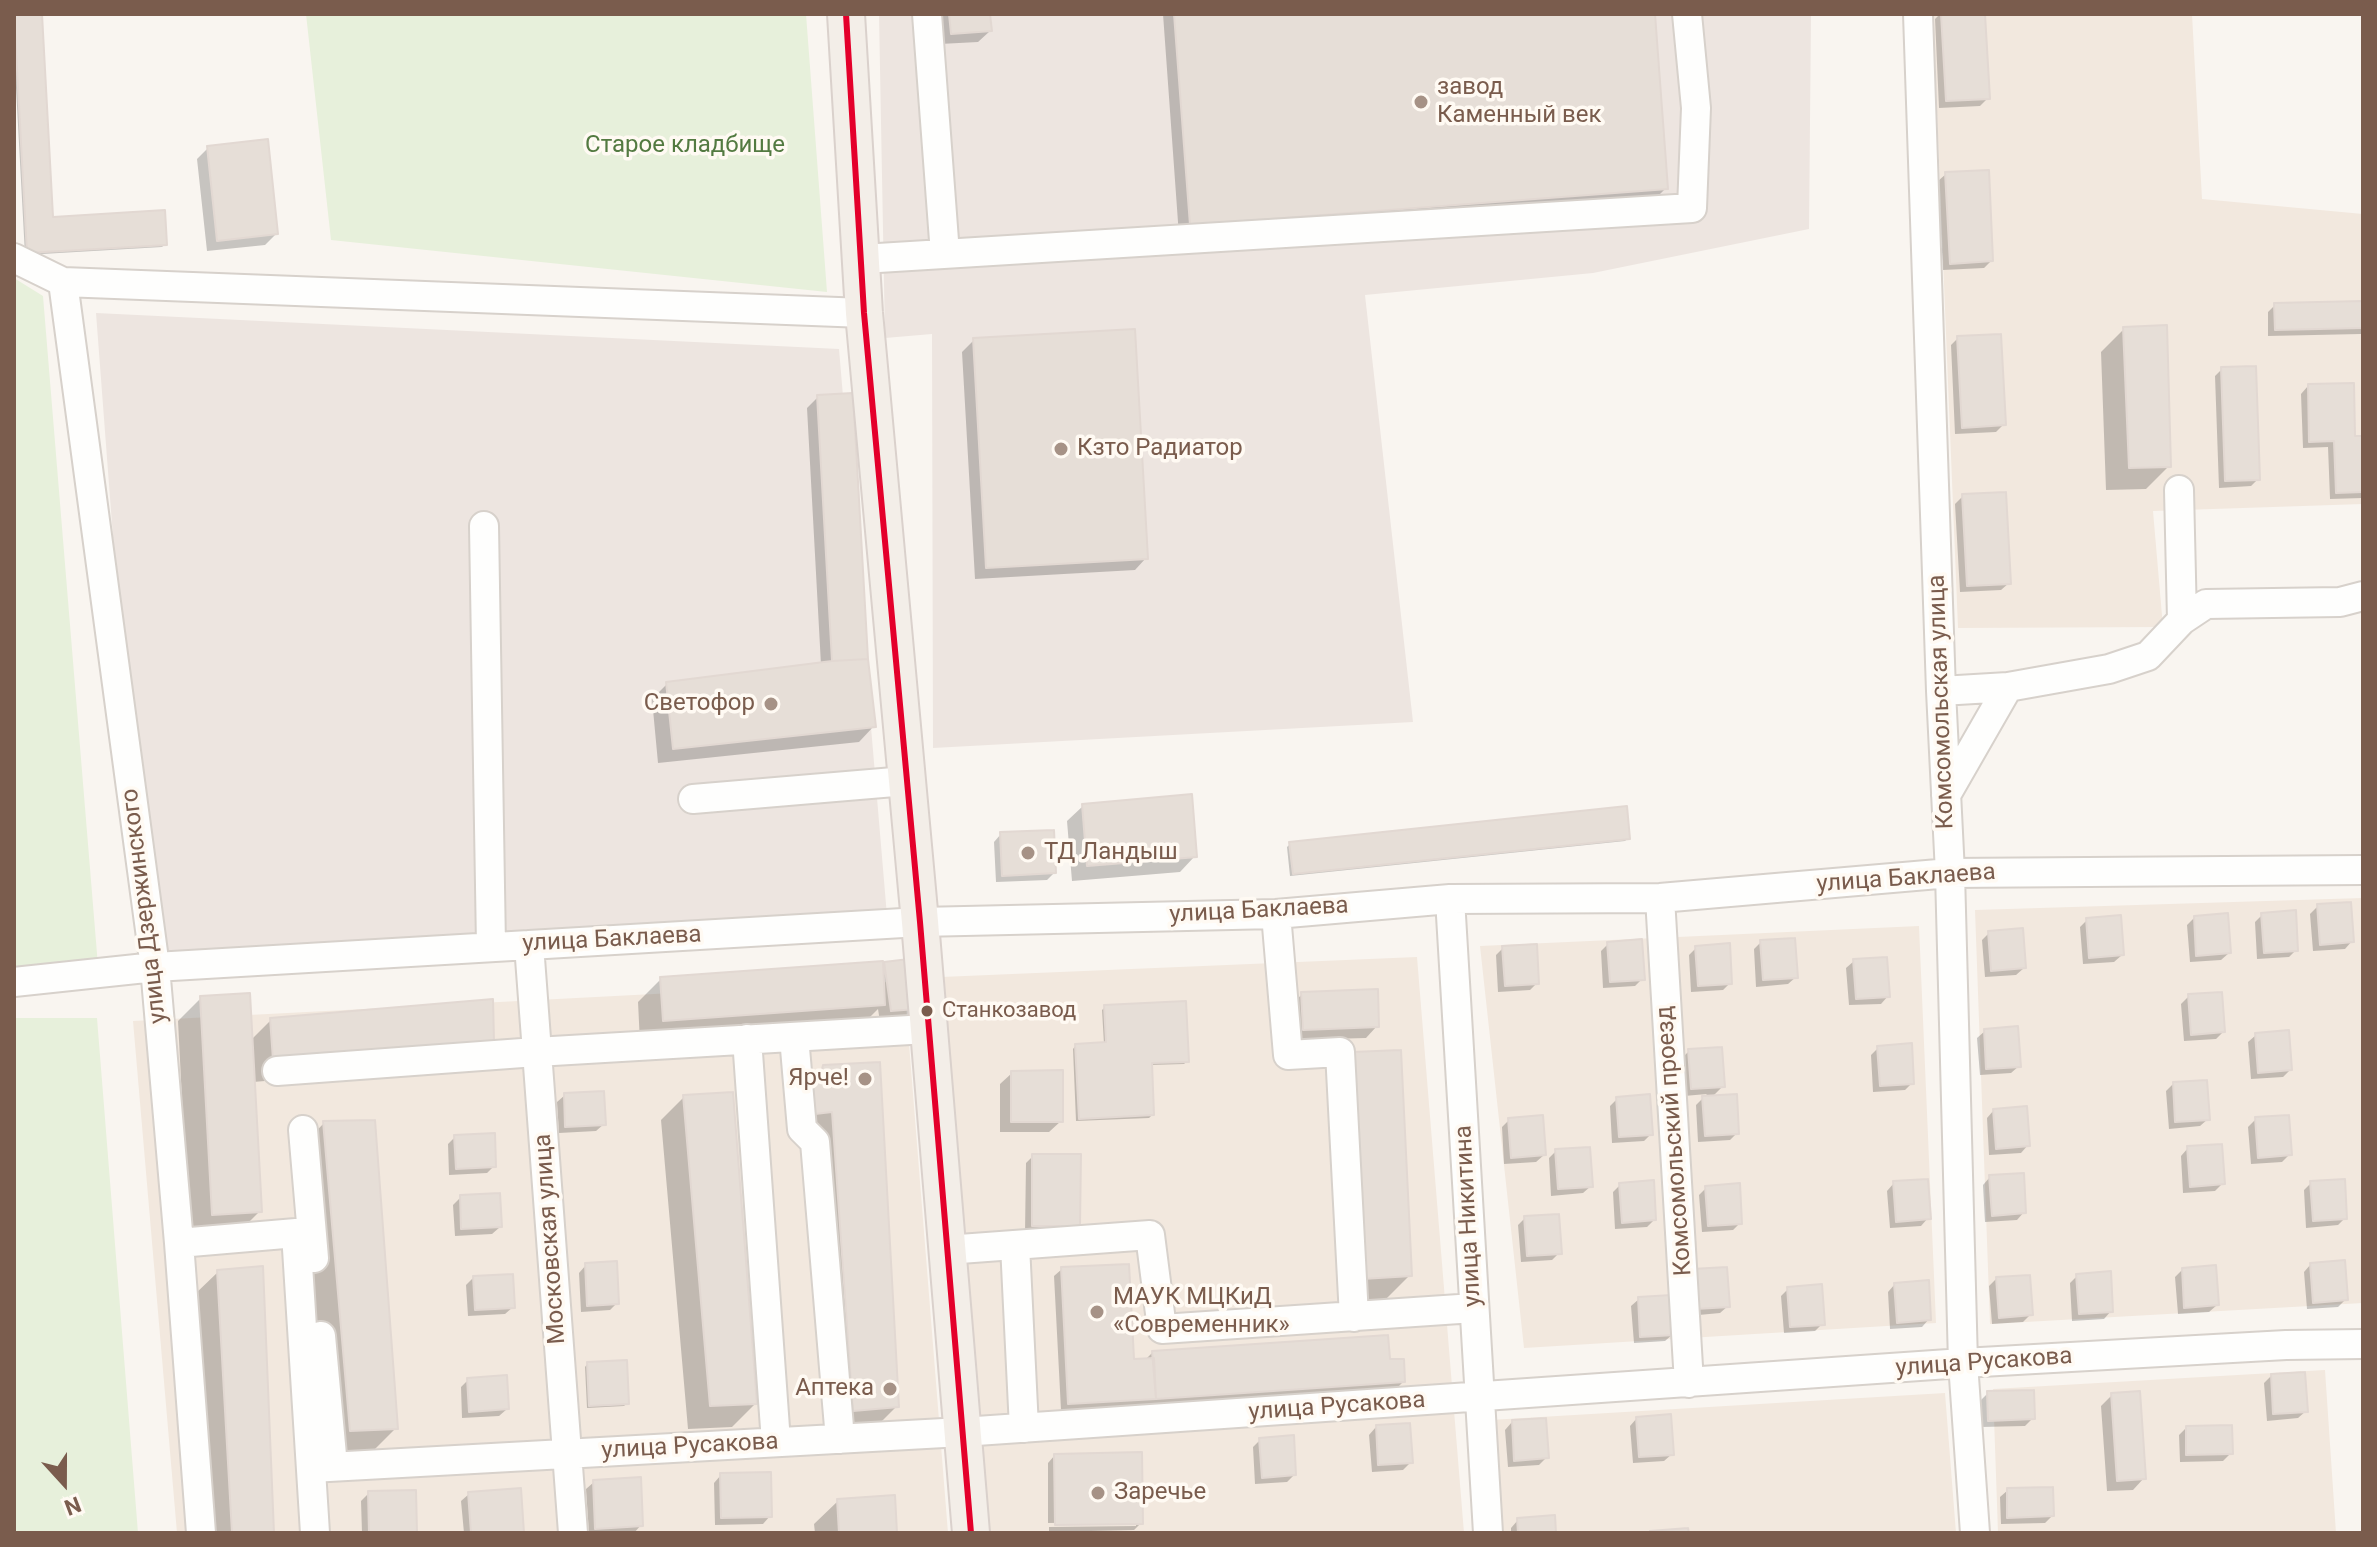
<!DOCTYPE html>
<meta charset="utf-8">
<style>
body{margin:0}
#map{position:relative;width:2377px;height:1547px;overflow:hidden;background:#f9f5f0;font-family:Roboto,sans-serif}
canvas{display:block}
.frame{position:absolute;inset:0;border:16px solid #7a5c4d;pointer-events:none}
.north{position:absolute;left:24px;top:1443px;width:80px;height:80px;-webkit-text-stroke:6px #fffaf3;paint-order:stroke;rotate:159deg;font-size:22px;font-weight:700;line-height:32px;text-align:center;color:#7a5c4d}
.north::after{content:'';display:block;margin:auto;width:28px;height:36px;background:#7a5c4d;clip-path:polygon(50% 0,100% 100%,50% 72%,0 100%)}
</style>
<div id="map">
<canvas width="2377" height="1547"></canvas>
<div class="frame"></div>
<div class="north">N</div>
</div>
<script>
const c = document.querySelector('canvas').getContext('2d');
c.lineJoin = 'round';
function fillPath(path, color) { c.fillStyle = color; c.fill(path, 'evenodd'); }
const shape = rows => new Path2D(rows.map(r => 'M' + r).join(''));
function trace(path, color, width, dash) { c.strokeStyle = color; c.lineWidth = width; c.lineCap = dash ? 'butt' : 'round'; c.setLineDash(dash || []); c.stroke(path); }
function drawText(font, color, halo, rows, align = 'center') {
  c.font = font + ' Roboto,sans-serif'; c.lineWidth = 7; c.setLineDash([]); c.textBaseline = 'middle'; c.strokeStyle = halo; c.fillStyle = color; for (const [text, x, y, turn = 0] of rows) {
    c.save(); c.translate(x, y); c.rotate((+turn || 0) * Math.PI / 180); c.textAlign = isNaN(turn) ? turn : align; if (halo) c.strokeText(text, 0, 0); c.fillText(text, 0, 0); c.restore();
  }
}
fillPath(shape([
 [1933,14,2192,14,2202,199,2363,214,2363,504,2153,511,2163,627,1958,628],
 [2363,898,2363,1303,1990,1324,1975,910],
 [1919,926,1936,1323,1524,1348,1480,946],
 [1417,957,1464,1533,988,1533,941,977],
 [904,981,948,1533,177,1533,133,1021],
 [2325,1370,2336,1533,1998,1533,1993,1389],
 [1945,1393,1956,1533,1500,1533,1490,1420]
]), '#f2e8de');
fillPath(shape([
 [879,14,1811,14,1809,229,1593,273,1365,295,1413,722,933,748,932,334,885,338],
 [96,313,839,349,887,916,145,959]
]), '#ede5e0');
fillPath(shape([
 [306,14,806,14,827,292,331,240],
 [14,278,43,296,99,978,14,982],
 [14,1018,97,1018,138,1533,14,1533]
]), '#e7f0db');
fillPath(shape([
 [14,14,40,14,51,219,165,244,162,247,25,255,14,51],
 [938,14,988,14,990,31,978,42,940,44],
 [1163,14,1653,14,1666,188,1654,200,1179,236],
 [1940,14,1983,14,1988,98,1980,106,1939,108,1935,19],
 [208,148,276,234,265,245,207,251,197,159],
 [1946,174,1991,261,1984,268,1943,270,1938,181],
 [2363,303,2363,332,2361,334,2268,336,2268,312,2275,305],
 [2124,329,2169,466,2146,489,2106,490,2101,352],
 [1958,338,2004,424,1996,432,1955,434,1951,345],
 [974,340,1146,558,1135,570,975,579,962,352],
 [2222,369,2258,479,2251,486,2219,488,2215,376],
 [2308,386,2353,438,2363,438,2363,498,2330,499,2328,447,2303,448,2301,394],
 [818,397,866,660,874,726,859,742,658,763,652,699,667,684,821,665,807,408],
 [1963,496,2009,583,2001,590,1960,592,1955,504],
 [1083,806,1195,856,1180,872,1072,881,1067,821],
 [1001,834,1054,873,1047,880,996,882,994,842],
 [1628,838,1625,841,1290,876,1287,847,1290,844],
 [2318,906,2352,941,2345,949,2313,951,2310,914],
 [2262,915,2296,950,2289,957,2257,959,2255,922],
 [2194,918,2229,953,2221,960,2190,962,2187,925],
 [2087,920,2122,955,2114,962,2083,964,2080,927],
 [1989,933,2024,968,2016,975,1985,977,1982,940],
 [1761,942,1796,977,1788,984,1756,987,1754,949],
 [1608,944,1642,979,1635,986,1603,988,1601,951],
 [1503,948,1537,983,1530,990,1498,992,1496,955],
 [1696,948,1730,983,1723,990,1691,992,1689,955],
 [1854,961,1888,996,1881,1004,1849,1005,1846,968],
 [885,964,913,1008,902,1020,880,1022,878,1009,860,1027,640,1043,638,1002,661,979,881,967],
 [1302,994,1377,1026,1366,1038,1292,1040,1291,1006],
 [2189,996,2223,1032,2216,1039,2184,1041,2181,1004],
 [201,998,251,1040,271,1020,469,1064,253,1082,260,1211,237,1234,189,1237,178,1021],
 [1105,1007,1187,1061,1184,1064,1150,1065,1152,1115,1149,1118,1076,1121,1073,1049,1076,1045,1104,1044,1102,1010],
 [1985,1031,2019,1066,2011,1073,1980,1075,1977,1038],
 [2256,1035,2290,1070,2283,1077,2251,1079,2248,1042],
 [1878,1048,1912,1083,1905,1090,1873,1092,1871,1055],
 [1689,1051,1723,1086,1712,1097,1737,1133,1730,1140,1698,1142,1696,1105,1707,1094,1684,1096,1682,1058],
 [824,1067,897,1406,874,1429,830,1434,809,1134,792,1136,785,1100,808,1077,812,1078],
 [1012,1073,1061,1121,1049,1132,1000,1132,1000,1084],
 [1329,1077,1410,1275,1386,1299,1340,1301],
 [2173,1084,2208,1119,2200,1126,2169,1129,2166,1091],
 [565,1095,604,1124,596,1131,559,1133,557,1102],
 [684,1097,755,1404,732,1427,688,1429,661,1120],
 [1617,1099,1651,1134,1644,1141,1612,1143,1610,1106],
 [1994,1110,2028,1145,2021,1153,1989,1155,1987,1118],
 [2256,1119,2290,1154,2282,1162,2251,1164,2248,1127],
 [1509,1120,1544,1155,1536,1162,1504,1164,1502,1127],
 [324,1123,396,1428,373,1451,327,1453,301,1147],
 [455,1137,494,1166,487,1173,449,1175,448,1144],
 [2188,1148,2223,1183,2215,1191,2183,1193,2181,1156],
 [1556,1151,1591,1186,1583,1193,1551,1196,1549,1158],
 [1033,1156,1078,1226,1070,1233,1025,1232,1026,1163],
 [1990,1177,2024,1212,2017,1220,1985,1222,1983,1185],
 [1894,1183,1928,1218,1921,1226,1890,1228,1887,1191],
 [2311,1183,2345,1218,2338,1225,2306,1228,2304,1190],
 [1620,1185,1654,1220,1647,1227,1615,1229,1613,1192],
 [1706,1188,1740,1223,1733,1230,1702,1232,1699,1195],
 [461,1197,500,1227,492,1234,455,1236,453,1205],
 [1525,1218,1559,1253,1552,1260,1521,1262,1518,1225],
 [2311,1264,2345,1300,2338,1307,2307,1309,2304,1272],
 [586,1265,617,1303,610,1310,581,1312,579,1273],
 [1062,1269,1132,1361,1145,1360,1153,1352,1388,1361,1403,1382,1380,1405,1132,1407,1061,1410,1054,1276],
 [2182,1270,2217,1305,2209,1312,2178,1314,2175,1277],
 [218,1272,272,1533,208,1533,194,1295],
 [2077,1276,2111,1311,2104,1319,2072,1321,2070,1283],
 [474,1277,513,1307,505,1314,468,1316,466,1285],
 [1686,1278,1728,1306,1720,1313,1688,1316],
 [1996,1279,2031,1314,2023,1322,1992,1324,1989,1286],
 [1895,1284,1929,1319,1922,1327,1890,1329,1888,1292],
 [1788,1289,1822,1324,1815,1331,1784,1333,1781,1296],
 [1639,1299,1673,1334,1665,1341,1634,1343,1631,1306],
 [588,1363,627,1403,624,1406,587,1408,585,1367],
 [2271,1376,2306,1411,2298,1418,2267,1421,2264,1383],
 [468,1380,507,1409,499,1416,462,1418,461,1387],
 [1988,1393,2033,1418,2025,1426,1981,1427,1981,1400],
 [2112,1395,2144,1478,2133,1490,2107,1491,2101,1406],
 [1637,1418,1672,1454,1664,1461,1633,1463,1630,1426],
 [1512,1422,1547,1457,1539,1465,1508,1467,1505,1430],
 [1376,1427,1411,1462,1403,1470,1372,1472,1369,1435],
 [2186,1428,2231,1453,2223,1461,2180,1462,2179,1435],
 [1260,1440,1294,1475,1287,1482,1255,1484,1253,1447],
 [1055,1455,1141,1523,1134,1530,1049,1532,1049,1527,1136,1526,1136,1522,1048,1523,1048,1463],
 [721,1475,770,1516,763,1524,715,1525,714,1483],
 [594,1482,641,1525,634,1533,589,1533,586,1489],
 [2008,1490,2052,1516,2045,1523,2001,1524,2000,1497],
 [369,1493,415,1533,362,1533,361,1501],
 [469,1494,522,1533,464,1533,461,1501],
 [838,1501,895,1533,815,1533,814,1524],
 [1518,1520,1554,1533,1511,1533,1511,1528]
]), '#0003');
const building = shape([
 [14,14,42,14,53,217,165,210,167,245,27,253,14,14],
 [949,14,990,14,992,31,951,34,949,14],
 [1174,14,1655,14,1668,189,1190,225,1174,14],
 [1941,14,1985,14,1990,99,1946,101,1941,14],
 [268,139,278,234,217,241,207,146,268,139],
 [1989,170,1993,261,1950,264,1945,172,1989,170],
 [2363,301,2363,328,2275,330,2274,303,2363,301],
 [2167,325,2171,467,2129,468,2123,327,2167,325],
 [1135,329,1148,559,986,568,973,338,1135,329],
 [2001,334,2006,425,1962,428,1957,336,2001,334],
 [2256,366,2260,480,2225,481,2221,367,2256,366],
 [2354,383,2355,436,2363,436,2363,492,2336,493,2334,441,2309,442,2308,384,2354,383],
 [853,393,868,659,832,661,817,395,853,393],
 [2006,492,2011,584,1967,586,1962,494,2006,492],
 [868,659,876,727,673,749,666,682,832,661,868,659],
 [1192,794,1197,857,1087,866,1082,804,1192,794],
 [1627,806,1630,839,1293,874,1289,842,1627,806],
 [1054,830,1056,873,1002,876,1000,832,1054,830],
 [2351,902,2354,942,2320,945,2317,904,2351,902],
 [2296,910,2298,951,2264,953,2261,913,2296,910],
 [2228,913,2231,953,2196,956,2194,916,2228,913],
 [2121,915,2124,955,2089,958,2086,918,2121,915],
 [2023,928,2026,968,1991,971,1988,931,2023,928],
 [1795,938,1798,978,1763,980,1760,940,1795,938],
 [1642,939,1645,980,1610,982,1607,942,1642,939],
 [1730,943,1732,984,1698,986,1695,946,1730,943],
 [1537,944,1539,984,1505,986,1502,946,1537,944],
 [1887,957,1890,997,1856,999,1853,959,1887,957],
 [909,959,916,1009,891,1011,884,962,909,959],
 [883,961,885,1005,663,1021,660,977,883,961],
 [1378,989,1379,1027,1303,1030,1301,992,1378,989],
 [2222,992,2225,1032,2191,1035,2188,994,2222,992],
 [250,993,262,1212,212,1215,200,996,250,993],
 [493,999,494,1042,273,1060,270,1018,493,999],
 [1186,1001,1189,1062,1152,1063,1154,1115,1079,1119,1075,1044,1106,1042,1104,1005,1186,1001],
 [2018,1026,2021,1067,1986,1069,1984,1029,2018,1026],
 [2289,1030,2292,1070,2258,1073,2255,1033,2289,1030],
 [1912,1043,1914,1084,1880,1086,1877,1046,1912,1043],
 [1722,1047,1725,1087,1691,1089,1688,1049,1722,1047],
 [1401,1050,1412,1276,1362,1279,1352,1052,1401,1050],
 [880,1062,899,1407,853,1411,832,1112,815,1114,807,1075,820,1078,823,1065,880,1062],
 [1063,1070,1063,1122,1011,1122,1011,1071,1063,1070],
 [2207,1080,2210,1120,2175,1122,2173,1082,2207,1080],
 [604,1091,606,1125,565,1127,564,1093,604,1091],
 [733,1092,757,1404,710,1406,683,1095,733,1092],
 [1650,1094,1653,1135,1619,1137,1616,1097,1650,1094],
 [1737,1094,1739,1134,1705,1136,1702,1096,1737,1094],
 [2027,1106,2030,1146,1996,1149,1993,1109,2027,1106],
 [1543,1115,1546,1155,1511,1158,1508,1118,1543,1115],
 [2289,1115,2292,1155,2258,1158,2255,1117,2289,1115],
 [375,1120,398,1429,350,1431,323,1121,375,1120],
 [495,1133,496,1167,456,1169,454,1135,495,1133],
 [2222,1144,2225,1184,2190,1187,2187,1146,2222,1144],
 [1590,1147,1593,1187,1558,1189,1555,1149,1590,1147],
 [1032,1154,1081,1154,1080,1226,1032,1226,1032,1154],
 [2024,1173,2026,1213,1992,1216,1989,1175,2024,1173],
 [1928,1179,1931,1219,1896,1222,1893,1181,1928,1179],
 [2345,1179,2347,1219,2313,1221,2310,1181,2345,1179],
 [1654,1180,1656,1220,1622,1223,1619,1183,1654,1180],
 [1740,1183,1742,1224,1708,1226,1705,1186,1740,1183],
 [500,1193,502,1227,461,1229,460,1195,500,1193],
 [1559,1214,1562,1254,1527,1256,1524,1216,1559,1214],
 [2345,1260,2348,1300,2313,1303,2310,1263,2345,1260],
 [617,1261,619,1304,587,1306,585,1263,617,1261],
 [1129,1264,1134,1359,1154,1358,1156,1399,1068,1404,1061,1267,1129,1264],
 [2216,1265,2219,1305,2184,1308,2182,1268,2216,1265],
 [263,1266,274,1533,232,1533,217,1270,263,1266],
 [1727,1267,1730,1307,1695,1309,1692,1269,1727,1267],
 [2111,1271,2113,1312,2079,1314,2076,1274,2111,1271],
 [513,1274,515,1308,475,1310,473,1276,513,1274],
 [2030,1275,2033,1315,1999,1318,1996,1277,2030,1275],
 [1929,1280,1931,1320,1897,1323,1894,1283,1929,1280],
 [1822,1284,1825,1325,1790,1327,1787,1287,1822,1284],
 [1672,1295,1675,1335,1640,1337,1638,1297,1672,1295],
 [1388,1335,1390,1359,1404,1359,1405,1382,1156,1399,1152,1351,1388,1335],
 [627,1360,629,1404,589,1406,587,1362,627,1360],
 [2305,1372,2308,1412,2273,1414,2271,1374,2305,1372],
 [507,1375,509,1409,469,1412,467,1378,507,1375],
 [2034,1390,2035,1419,1988,1421,1987,1391,2034,1390],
 [2140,1391,2146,1479,2117,1481,2111,1393,2140,1391],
 [1671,1414,1674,1455,1639,1457,1636,1417,1671,1414],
 [1546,1418,1549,1458,1514,1461,1512,1420,1546,1418],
 [1410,1423,1413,1463,1378,1465,1376,1425,1410,1423],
 [2232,1425,2233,1454,2186,1455,2186,1426,2232,1425],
 [1294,1435,1296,1475,1262,1478,1259,1438,1294,1435],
 [1142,1452,1143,1524,1055,1525,1054,1454,1142,1452],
 [771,1472,772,1517,721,1518,720,1473,771,1472],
 [641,1477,643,1526,595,1529,593,1480,641,1477],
 [2053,1487,2054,1516,2007,1518,2007,1488,2053,1487],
 [521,1488,524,1533,471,1533,468,1492,521,1488],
 [416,1490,417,1533,369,1533,368,1491,416,1490],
 [895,1495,897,1533,839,1533,837,1499,895,1495],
 [1555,1515,1556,1533,1518,1533,1517,1518,1555,1515],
 [1688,1528,1689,1533,1651,1533,1650,1531,1688,1528]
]);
fillPath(building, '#e6ded7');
trace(building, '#e2d8d2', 2);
const minor = shape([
 [927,14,945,254],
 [1918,14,1941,691,1950,873,1963,1363,1975,1533],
 [14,258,63,282,864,313],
 [862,259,1692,208,1696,108,1687,14],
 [63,282,155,967,179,1243,201,1533],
 [2179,490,2182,620],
 [484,526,491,946],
 [1941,691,2008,687],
 [1946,795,2008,687,2109,669,2148,656,2182,620,2206,604,2340,602,2363,596],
 [693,799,906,781],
 [1660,898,1689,1383],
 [1450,899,1488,1533],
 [1276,914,1288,1055,1340,1052,1354,1317],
 [529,945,573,1533],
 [14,982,155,967,920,922,1276,914,1450,899,1660,898,1950,873,2363,870],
 [794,1037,802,1129,815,1142,840,1439],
 [747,1039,776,1442],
 [277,1071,536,1052,927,1029],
 [303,1130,314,1258],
 [179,1243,296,1233,315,1533],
 [1015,1245,1024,1428],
 [946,1250,1150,1235,1162,1329,1474,1308],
 [321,1336,333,1466],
 [311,1468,962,1432,1963,1363,2286,1345,2363,1344]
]);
const major = shape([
 [846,14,864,313,920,922,971,1533]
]);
trace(minor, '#d7d1cb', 32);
trace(major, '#dad1cc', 40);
trace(minor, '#fefefd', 28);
trace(major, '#f3eee8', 36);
trace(shape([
 [846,14,864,313,920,922,971,1533]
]), '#e4002b', 6);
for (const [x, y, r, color] of [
 [1421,102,8,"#a69286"],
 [1061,449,8,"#a69286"],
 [771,704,8,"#a69286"],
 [1028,853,8,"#a69286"],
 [927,1011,7,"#7a5c4d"],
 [865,1079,8,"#a69286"],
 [1097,1312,8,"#a69286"],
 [890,1389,8,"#a69286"],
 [1098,1493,8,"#a69286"]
]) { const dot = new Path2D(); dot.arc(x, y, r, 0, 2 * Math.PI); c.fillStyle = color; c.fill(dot); trace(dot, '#fffaf3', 3); }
drawText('22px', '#7a5c4d', '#fffaf3', [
 ["Станкозавод",942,1011]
], 'left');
drawText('24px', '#7a5c4d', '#fffaf3', [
 ["завод",1437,88],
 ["Каменный век",1437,116],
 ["Кзто Радиатор",1077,449],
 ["Светофор",755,704,"right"],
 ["ТД Ландыш",1044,853],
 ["Ярче!",849,1079,"right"],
 ["МАУК МЦКиД",1113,1298],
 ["«Современник»",1113,1326],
 ["Аптека",874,1389,"right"],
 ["Заречье",1114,1493]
], 'left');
drawText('24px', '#537a41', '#fffaf3', [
 ["Старое кладбище",685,146]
]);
drawText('24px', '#7a5c4d', '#fffaf3', [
 ["Комсомольская улица",1942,702,-92],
 ["улица Баклаева",1906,879,-4],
 ["улица Дзержинского",145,906,-97],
 ["улица Баклаева",1259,911,-3],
 ["улица Баклаева",612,940,-3],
 ["Комсомольский проезд",1675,1141,-94],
 ["улица Никитина",1469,1216,-93],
 ["Московская улица",551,1239,-94],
 ["улица Русакова",1984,1363,-4],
 ["улица Русакова",1337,1407,-4],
 ["улица Русакова",690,1447,-3]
]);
</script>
